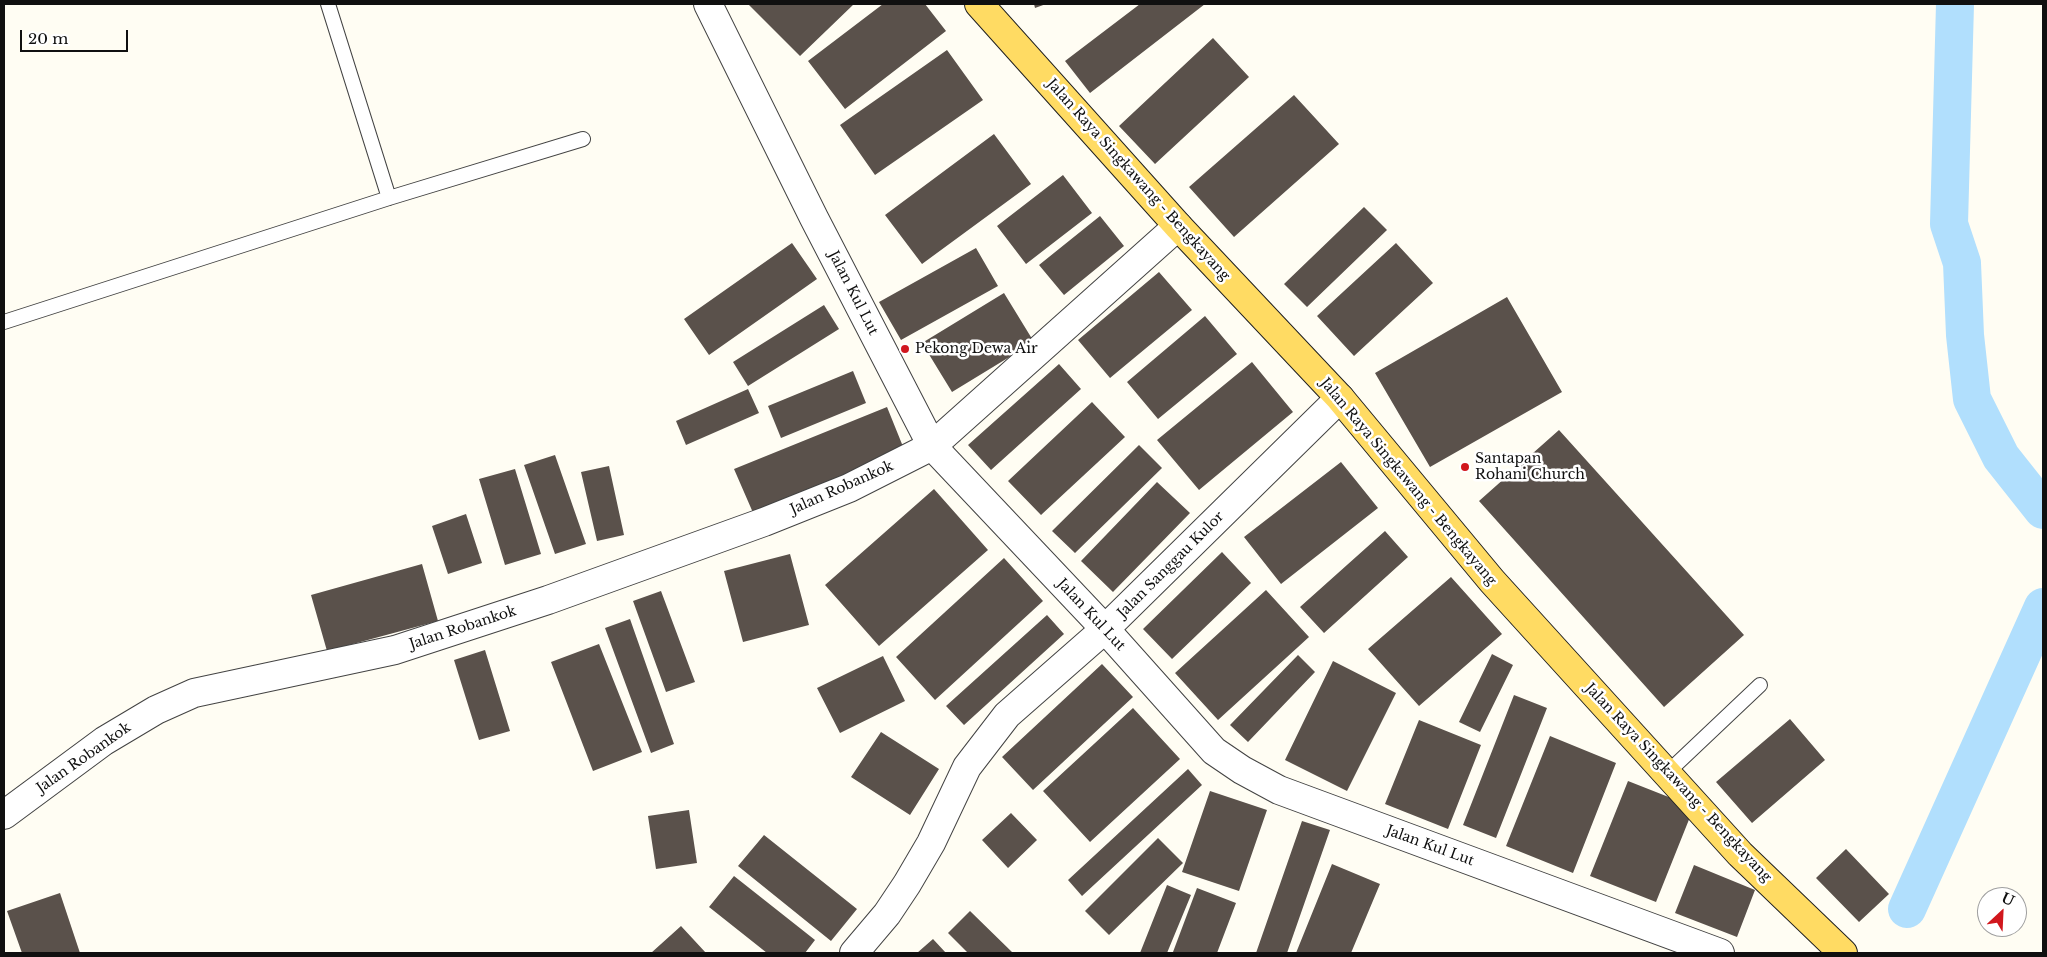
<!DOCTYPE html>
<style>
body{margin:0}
#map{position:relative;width:2047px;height:957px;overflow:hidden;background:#fffdf3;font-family:"Libre Baskerville",serif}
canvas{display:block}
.frame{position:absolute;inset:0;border:5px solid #101010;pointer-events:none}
.north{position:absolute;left:1977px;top:887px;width:50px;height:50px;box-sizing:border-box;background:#fff;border:1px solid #9f9f9f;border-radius:50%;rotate:25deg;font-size:14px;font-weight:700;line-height:20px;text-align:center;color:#101010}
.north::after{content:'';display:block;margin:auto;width:18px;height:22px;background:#d1171d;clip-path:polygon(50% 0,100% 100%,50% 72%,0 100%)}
.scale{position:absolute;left:20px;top:30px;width:108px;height:22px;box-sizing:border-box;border:2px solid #101010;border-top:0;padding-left:6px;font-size:15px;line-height:18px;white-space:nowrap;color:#101010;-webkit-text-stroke:4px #fff;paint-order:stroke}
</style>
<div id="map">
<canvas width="2047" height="957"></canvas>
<div class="frame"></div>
<div class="north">U</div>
<div class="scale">20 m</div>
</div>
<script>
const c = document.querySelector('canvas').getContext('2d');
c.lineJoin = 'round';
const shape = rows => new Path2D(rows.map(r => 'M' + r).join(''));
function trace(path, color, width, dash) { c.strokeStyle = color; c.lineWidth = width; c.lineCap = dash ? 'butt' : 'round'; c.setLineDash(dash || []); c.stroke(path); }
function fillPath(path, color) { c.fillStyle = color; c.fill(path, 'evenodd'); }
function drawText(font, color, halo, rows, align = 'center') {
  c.font = font + ' "Libre Baskerville",serif'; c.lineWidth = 5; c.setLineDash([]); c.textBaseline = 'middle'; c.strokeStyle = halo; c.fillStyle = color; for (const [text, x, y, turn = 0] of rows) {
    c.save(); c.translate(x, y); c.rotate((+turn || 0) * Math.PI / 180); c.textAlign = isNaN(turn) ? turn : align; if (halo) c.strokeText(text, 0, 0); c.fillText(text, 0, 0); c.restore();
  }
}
trace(shape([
 [1955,4,1949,224,1962,263,1965,335,1972,399,2001,457,2043,510],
 [1907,909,2043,607]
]), '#b1dffd', 38);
fillPath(shape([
 [748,4,854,4,800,56],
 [883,4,925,4,946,31,845,109,808,61],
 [1034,4,1046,4,1035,8],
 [1140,4,1205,4,1090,93,1065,61],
 [1213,38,1249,77,1155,164,1119,126],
 [947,50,983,100,875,175,840,125],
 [1294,95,1339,144,1234,237,1189,187],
 [994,134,1031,184,922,264,885,215],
 [1063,175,1092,213,1026,264,997,226],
 [1364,207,1387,230,1307,307,1284,284],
 [1100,216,1124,246,1064,295,1039,265],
 [792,243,817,279,709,355,684,319],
 [1396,243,1433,283,1354,356,1317,316],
 [976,248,998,286,901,340,879,302],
 [1159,272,1192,310,1110,378,1078,340],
 [1004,293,1034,342,952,392,922,343],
 [1507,297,1562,392,1430,467,1375,373],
 [824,305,839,329,748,386,733,362],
 [1205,316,1237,354,1158,419,1127,382],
 [1252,362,1293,412,1199,490,1157,440],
 [1059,364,1081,389,991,470,968,445],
 [853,371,866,403,781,438,768,406],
 [748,389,759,413,686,445,676,421],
 [1092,402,1125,437,1041,515,1008,481],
 [887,407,906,454,754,515,734,469],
 [1559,430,1744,635,1664,707,1479,501],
 [1139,445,1162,468,1075,553,1052,531],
 [555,455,586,544,555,554,524,465],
 [1341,462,1378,508,1281,584,1244,537],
 [609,466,624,535,597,541,581,472],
 [515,469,541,554,505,565,479,479],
 [1157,482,1190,513,1113,592,1081,561],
 [934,489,988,550,879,646,825,585],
 [466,514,482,563,448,574,432,526],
 [1385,531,1408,557,1324,633,1300,607],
 [1222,552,1251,583,1172,659,1143,629],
 [790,554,809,625,743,642,724,571],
 [1004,558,1043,601,935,700,896,657],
 [422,564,438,621,327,651,311,595],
 [1451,577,1502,634,1419,706,1368,649],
 [1266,590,1309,637,1218,720,1175,673],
 [661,591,695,682,666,692,633,601],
 [1047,615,1064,634,964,725,946,706],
 [630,619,674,744,651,753,605,628],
 [599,644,642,752,593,771,551,662],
 [485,650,510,731,479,740,454,660],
 [1492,654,1513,665,1480,732,1459,722],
 [1298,655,1315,672,1248,742,1230,725],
 [883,656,905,701,840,733,817,688],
 [1333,661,1396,693,1347,791,1285,760],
 [1102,664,1133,697,1033,790,1002,757],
 [1514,695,1547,708,1496,838,1463,825],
 [1133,708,1180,759,1090,842,1043,791],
 [1790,719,1825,760,1752,823,1716,782],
 [1419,720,1481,745,1448,829,1385,804],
 [881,732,939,769,910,815,851,777],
 [1550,736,1616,763,1573,873,1506,846],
 [1188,769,1202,785,1082,896,1068,880],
 [1628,781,1694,807,1656,902,1590,876],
 [1210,791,1267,810,1239,891,1182,872],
 [689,810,697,863,656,869,648,816],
 [1011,813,1037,840,1008,868,982,840],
 [1302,821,1330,830,1287,953,1256,953],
 [764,835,857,909,831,941,738,866],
 [1158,838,1183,863,1109,935,1085,911],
 [1846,849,1889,894,1859,922,1816,878],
 [1332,864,1380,884,1351,953,1296,953],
 [1694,865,1755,890,1737,937,1675,913],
 [734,876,815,940,805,953,767,953,709,907],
 [1167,885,1191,895,1167,953,1140,953],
 [1197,888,1236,903,1217,953,1175,953,1173,952],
 [60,893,80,953,22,953,7,911],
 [970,911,1013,953,968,953,948,933],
 [681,926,706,953,651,953],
 [933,939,946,953,917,953]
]), '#5a514b');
const lane = shape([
 [328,4,389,198],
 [4,322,389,198,583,139],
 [1667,773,1760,685]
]);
const street = shape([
 [708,4,814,218,932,446,1105,629,1214,751,1242,770,1279,790,1720,953],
 [4,815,104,741,156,710,194,693,395,650,548,600,764,522,849,488,932,446,1178,226],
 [854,953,887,914,907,884,931,843,967,767,1007,715,1105,629,1340,398]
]);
const primary = shape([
 [979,4,1178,226,1340,398,1492,581,1740,854,1843,953]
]);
trace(lane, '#434343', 16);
trace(street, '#434343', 30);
trace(primary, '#212121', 30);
trace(lane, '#fff', 14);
trace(street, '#fff', 28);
trace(primary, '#ffdb63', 28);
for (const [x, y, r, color] of [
 [905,349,5,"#d1171d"],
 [1465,467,5,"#d1171d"]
]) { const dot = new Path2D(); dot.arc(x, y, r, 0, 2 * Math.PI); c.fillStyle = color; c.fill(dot); trace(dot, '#fff', 2); }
drawText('14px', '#101010', '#fff', [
 ["Jalan Raya Singkawang - Bengkayang",1138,180,48],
 ["Jalan Kul Lut",853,293,63],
 ["Jalan Raya Singkawang - Bengkayang",1408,482,50],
 ["Jalan Robankok",842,488,-24],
 ["Jalan Sanggau Kulor",1171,565,-45],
 ["Jalan Kul Lut",1091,615,47],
 ["Jalan Robankok",463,628,-18],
 ["Jalan Robankok",84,758,-35],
 ["Jalan Raya Singkawang - Bengkayang",1678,783,47],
 ["Jalan Kul Lut",1430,846,20]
]);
drawText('14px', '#101010', '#fff', [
 ["Pekong Dewa Air",915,349],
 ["Santapan",1475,459],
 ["Rohani Church",1475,475]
], 'left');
</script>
